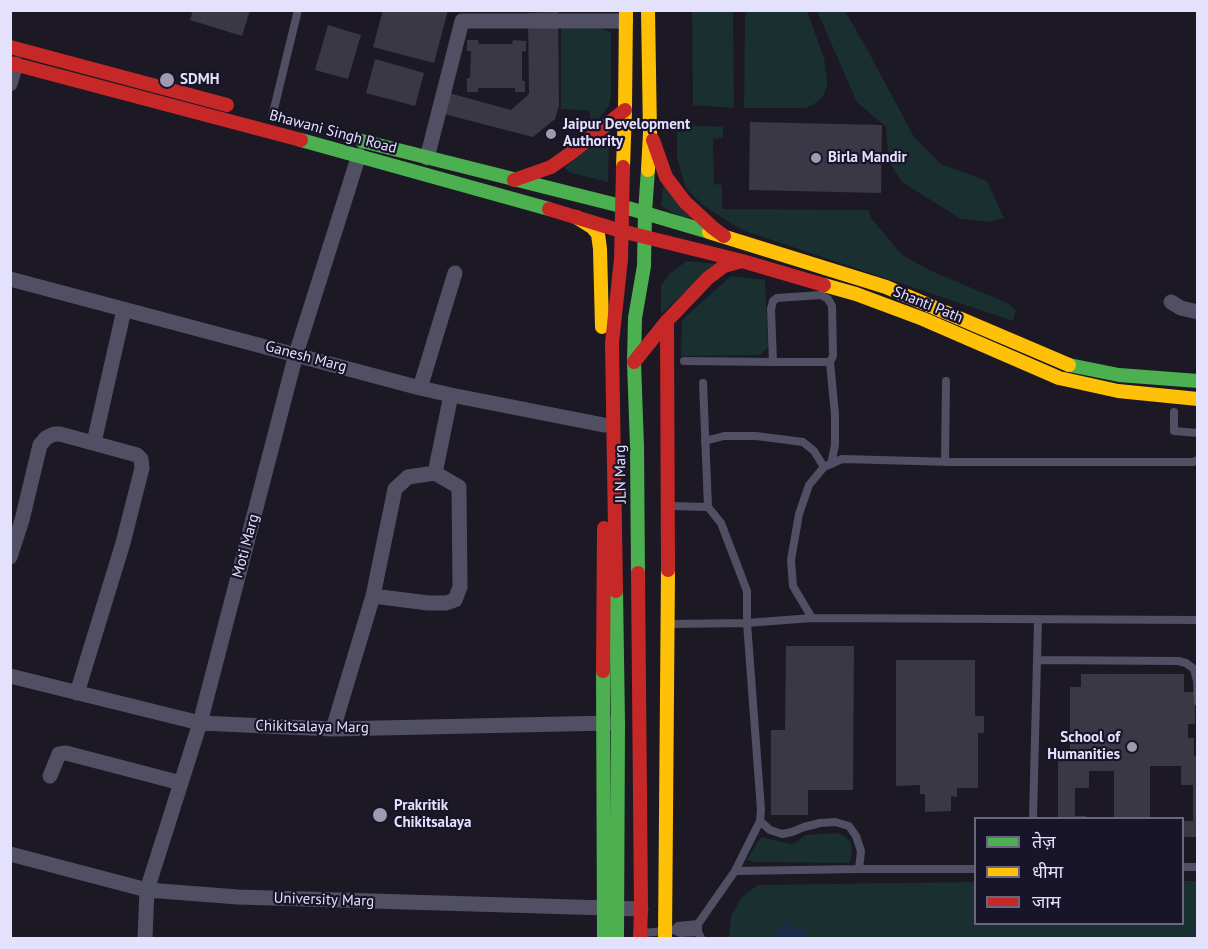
<!DOCTYPE html>
<meta charset="utf-8">
<style>
body{margin:0}
#map{position:relative;width:1208px;height:949px;overflow:hidden;background:#1c1925;font-family:"PT Sans","Noto Sans Devanagari",sans-serif}
canvas{display:block}
.frame{position:absolute;inset:0;border:12px solid #e4e1fc;pointer-events:none}
.legend{position:absolute;left:974px;top:817px;width:210px;height:108px;box-sizing:border-box;background:#18142a;border:2px solid #6a667e;margin:0;padding:8px 10px;list-style:none;font-size:18px;color:#e4e1fc}
.legend li{display:flex;align-items:center;gap:12px;height:30px}
.legend b{width:30px;border:2px solid #6a667e}
</style>
<div id="map">
<canvas width="1208" height="949"></canvas>
<div class="frame"></div>
<ul class="legend">
<li><b style="height:8px;background:#4caf50"></b>तेज़</li>
<li><b style="height:8px;background:#ffc107"></b>धीमा</li>
<li><b style="height:8px;background:#c62828"></b>जाम</li>
</ul>
</div>
<script>
const c = document.querySelector('canvas').getContext('2d');
c.lineJoin = 'round';
function fillPath(path, color) { c.fillStyle = color; c.fill(path, 'evenodd'); }
const shape = rows => new Path2D(rows.map(r => 'M' + r).join(''));
function trace(path, color, width, dash) { c.strokeStyle = color; c.lineWidth = width; c.lineCap = dash ? 'butt' : 'round'; c.setLineDash(dash || []); c.stroke(path); }
function drawText(font, color, halo, rows, align = 'center') {
  c.font = font + ' "PT Sans",sans-serif'; c.lineWidth = 4.5; c.setLineDash([]); c.textBaseline = 'middle'; c.strokeStyle = halo; c.fillStyle = color; for (const [text, x, y, turn = 0] of rows) {
    c.save(); c.translate(x, y); c.rotate((+turn || 0) * Math.PI / 180); c.textAlign = isNaN(turn) ? turn : align; if (halo) c.strokeText(text, 0, 0); c.fillText(text, 0, 0); c.restore();
  }
}
fillPath(shape([
 [692,11,733,11,734,108,693,105],
 [749,11,807,11,824,58,827,80,827,86,823,96,814,104,805,108,744,108,745,19,746,13],
 [817,11,845,11,868,51,914,137,941,164,987,181,1004,218,990,222,961,219,902,182,889,162,886,127,857,102],
 [561,25,595,27,611,32,611,96,609,106,590,129,590,111,561,109],
 [685,125,723,127,723,138,713,139,714,184,722,185,722,209,869,210,871,218,902,255,929,270,1007,303,1016,310,1013,321,742,230,704,206,686,188,677,158,677,132,685,131],
 [609,131,608,182,571,173,564,168],
 [664,182,697,226,661,206],
 [687,261,716,264,661,314,661,286,670,273],
 [731,276,765,280,768,347,760,355,681,356,682,320],
 [837,833,846,837,850,842,852,849,851,857,849,863,755,862,747,860,757,842,762,837,790,844,796,842,806,835],
 [1183,881,1197,881,1197,938,729,938,731,916,742,897,758,885,975,882,976,924,1182,924]
]), '#192f30');
fillPath(shape([
 [786,922,791,922,791,929,805,929,805,937,777,938,775,936,775,931,779,928,785,928]
]), '#182c4b');
fillPath(shape([
 [193,10,250,10,242,36,190,20],
 [383,10,448,10,434,63,373,47],
 [558,12,559,105,555,119,533,137,440,113,445,92,511,110,529,94,528,13],
 [328,25,361,35,348,79,315,70],
 [467,40,478,40,479,44,512,44,513,40,526,41,526,52,522,51,522,81,525,81,525,92,515,92,515,88,478,88,478,92,467,92,467,78,470,78,471,51,467,51],
 [375,59,424,73,415,106,366,93],
 [750,122,882,125,881,193,749,190],
 [786,646,854,646,853,790,808,790,808,815,771,815,771,730,785,730],
 [896,660,975,660,975,716,984,716,984,733,978,733,978,788,957,788,957,797,951,796,951,811,925,812,925,794,920,794,920,785,896,786],
 [1081,674,1184,674,1184,692,1195,692,1195,724,1188,724,1188,738,1194,738,1194,756,1198,756,1198,837,1184,837,1184,821,1193,821,1193,785,1181,785,1181,766,1150,766,1150,818,1114,818,1114,771,1089,771,1089,788,1075,788,1075,816,1086,816,1086,818,1058,818,1058,755,1070,755,1070,687,1081,687]
]), '#3b3846');
trace(shape([
 [272,117,298,10],
 [684,361,773,362,830,362,833,356,832,306,828,299,821,295,777,298,773,301,771,309,773,362],
 [830,362,835,415,835,445,831,464],
 [1174,412,1174,431,1198,433],
 [705,441,724,436,756,436,803,442,814,451,824,467],
 [945,462,946,381],
 [670,506,708,507],
 [812,618,793,586,791,560,799,514,809,485,824,467,842,459,953,462,1193,462,1198,460],
 [668,624,747,623,812,618,1198,620],
 [1037,660,1178,661,1186,663,1194,669,1197,681,1198,702],
 [1033,818,1038,620],
 [760,821,770,830,782,834,792,832,804,827,820,823,835,822,849,826,856,836,861,851,859,869],
 [1182,867,1198,867],
 [735,871,859,869,976,869],
 [674,930,678,926,698,924],
 [643,933,674,930,680,933,698,932],
 [701,938,698,932,698,924,735,871,760,821,761,810,747,623,747,591,721,523,708,507,703,383]
]), '#514f64', 8);
trace(shape([
 [10,84,16,64],
 [427,158,462,21,626,21],
 [10,279,420,388,451,395,604,425],
 [1171,302,1181,308,1198,312],
 [420,388,455,273],
 [94,442,124,310],
 [435,473,451,395],
 [10,557,22,520,40,445,46,438,54,434,60,434,137,455,141,459,142,468,123,543,77,693],
 [10,676,200,723,333,729,610,723],
 [333,729,373,596,395,489,408,477,435,473,459,487,460,587,455,600,446,603,428,603,373,596],
 [50,776,59,754,66,753,181,783],
 [10,854,147,890,238,897,641,909],
 [145,938,147,890,200,723,296,354,359,155]
]), '#514f64', 15);
trace(shape([
 [301,140,549,209],
 [362,141,621,206,709,232],
 [1069,365,1119,375,1198,381],
 [638,573,637,446,634,362,635,318,644,266,645,212,648,170],
 [616,591,618,723,617,938],
 [603,671,604,938]
]), '#4caf50', 14);
trace(shape([
 [623,167,625,110,626,10],
 [648,170,650,133,648,10],
 [576,217,592,227,598,234,600,249,602,327],
 [709,232,886,287,1069,365],
 [824,285,856,294,923,319,1059,378,1118,391,1198,399],
 [665,938,668,570]
]), '#ffc107', 14);
trace(shape([
 [10,47,227,105],
 [10,63,301,140],
 [653,140,666,177,685,202,713,228,724,236],
 [514,180,551,167,571,153,625,110],
 [549,209,621,231,742,261,824,285],
 [667,321,668,570],
 [634,362,667,321,708,278,724,266,742,261],
 [638,573,641,909,640,938],
 [616,591,612,343,621,259,623,167],
 [603,671,604,528]
]), '#c62828', 14);
for (const [x, y, r, color] of [
 [167,80,8,"#9e9bb1"],
 [551,134,6,"#9e9bb1"],
 [816,158,6,"#9e9bb1"],
 [1132,747,6,"#9e9bb1"],
 [380,815,8,"#9e9bb1"]
]) { const dot = new Path2D(); dot.arc(x, y, r, 0, 2 * Math.PI); c.fillStyle = color; c.fill(dot); trace(dot, '#18142a', 2); }
drawText('bold 15px', '#e4e1fc', '#18142a', [
 ["SDMH",180,80],
 ["Jaipur Development",563,125],
 ["Authority",563,142],
 ["Birla Mandir",828,158],
 ["School of",1120,738,"right"],
 ["Humanities",1120,755,"right"],
 ["Prakritik",394,806],
 ["Chikitsalaya",394,823]
], 'left');
drawText('15px', '#e4e1fc', '#18142a', [
 ["Bhawani Singh Road",333,132,15],
 ["Shanti Path",928,305,22],
 ["Ganesh Marg",306,357,15],
 ["JLN Marg",621,474,-91],
 ["Moti Marg",246,546,-75],
 ["Chikitsalaya Marg",312,727,1],
 ["University Marg",324,900,2]
]);
</script>
